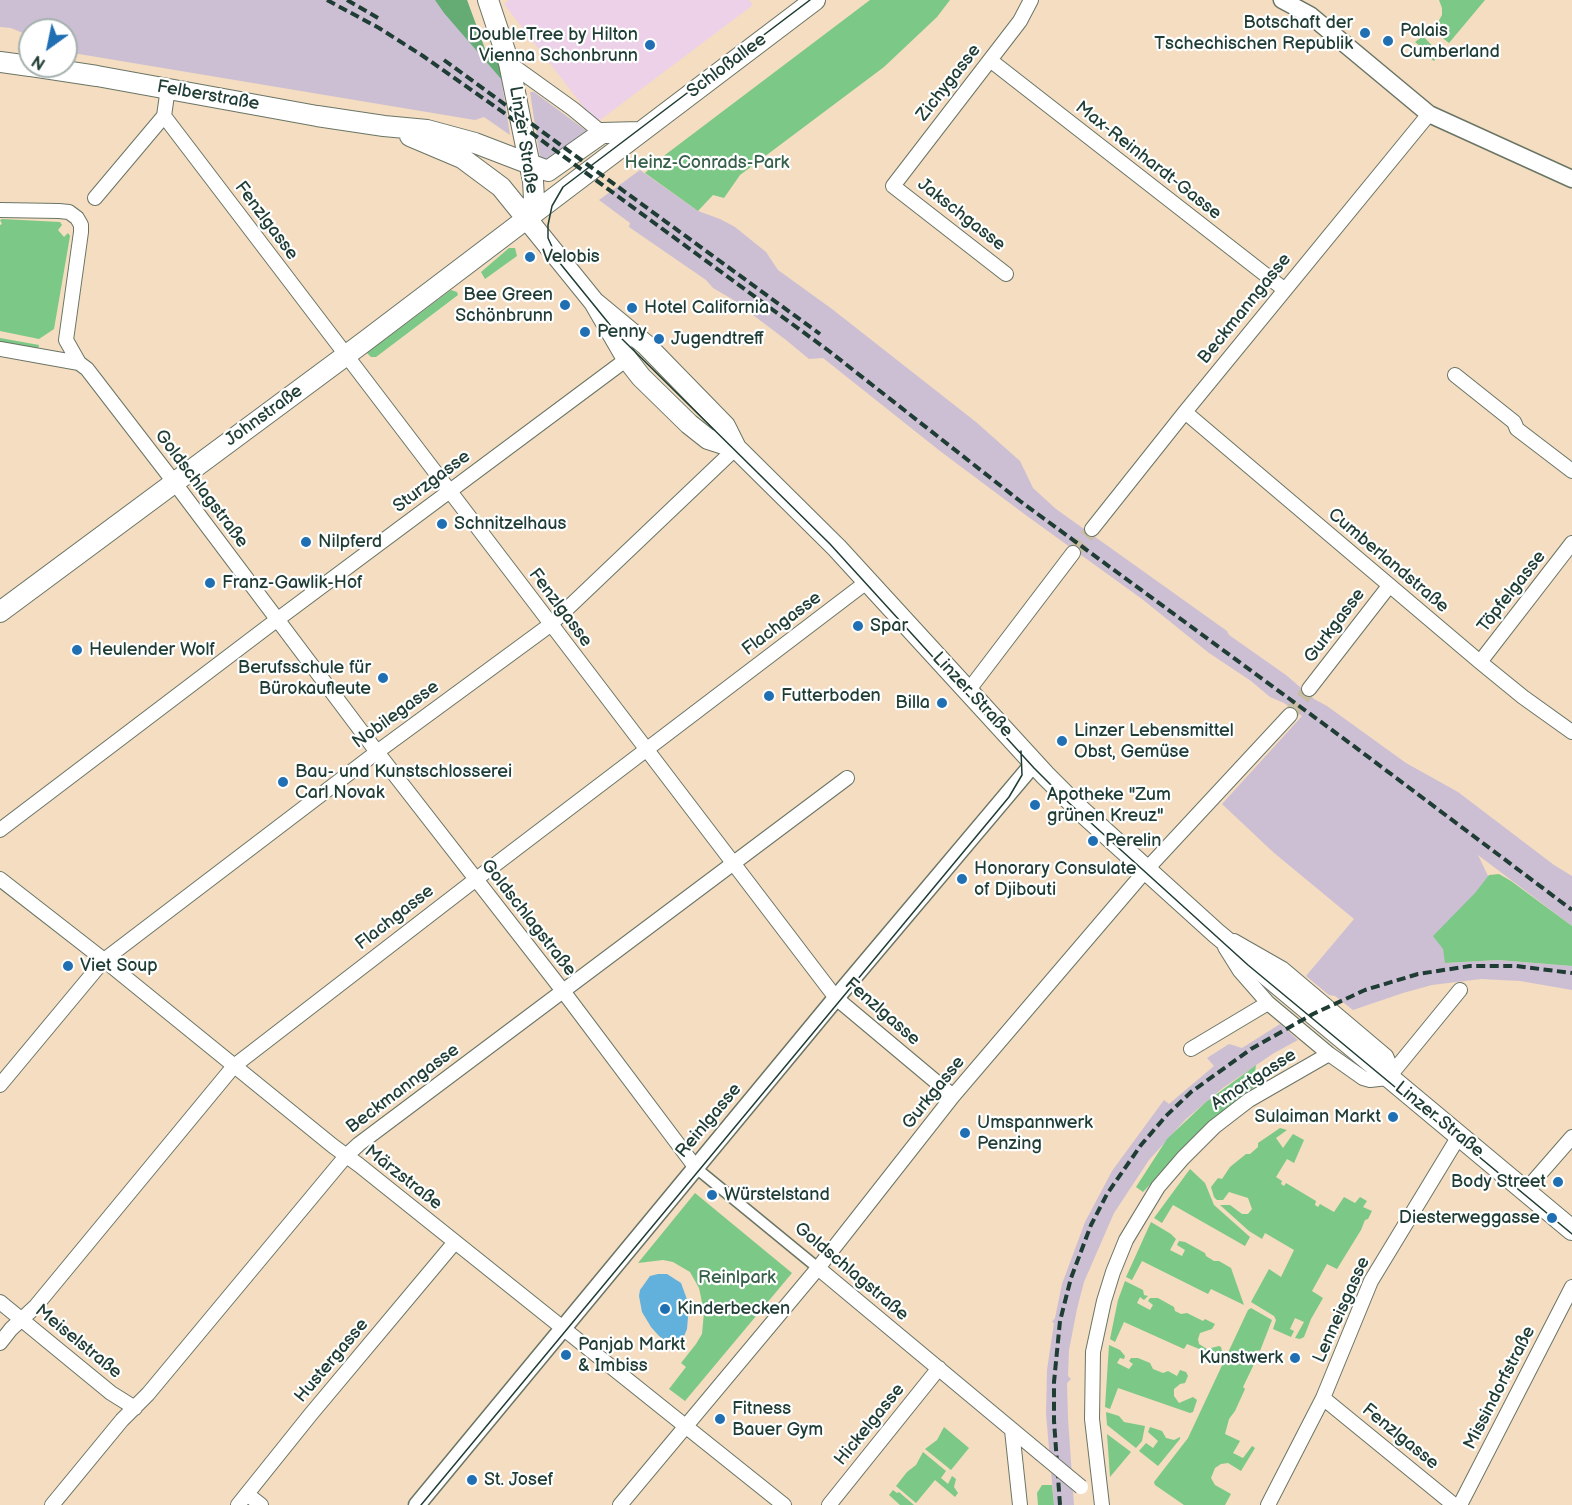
<!DOCTYPE html>
<meta charset="utf-8">
<style>
body{margin:0}
#map{position:relative;width:1572px;height:1505px;overflow:hidden;background:#f4ddc0;font-family:"Balsamiq Sans",sans-serif}
canvas{display:block}
.north{position:absolute;left:18px;top:18px;width:60px;height:60px;box-sizing:border-box;background:#fff;border:2px solid #a5b1ae;border-radius:50%;rotate:213deg;font-size:16px;font-weight:700;line-height:24px;text-align:center;color:#1f3d34}
.north::after{content:'';display:block;margin:auto;width:21px;height:27px;background:#1f6fb2;clip-path:polygon(50% 0,100% 100%,50% 72%,0 100%)}
</style>
<div id="map">
<canvas width="1572" height="1505"></canvas>
<div class="north">N</div>
</div>
<script>
const c = document.querySelector('canvas').getContext('2d');
c.lineJoin = 'round';
function fillPath(path, color) { c.fillStyle = color; c.fill(path, 'evenodd'); }
const shape = rows => new Path2D(rows.map(r => 'M' + r).join(''));
function trace(path, color, width, dash) { c.strokeStyle = color; c.lineWidth = width; c.lineCap = dash ? 'butt' : 'round'; c.setLineDash(dash || []); c.stroke(path); }
function drawText(font, color, halo, rows, align = 'center') {
  c.font = font + ' "Balsamiq Sans",sans-serif'; c.lineWidth = 4.5; c.setLineDash([]); c.textBaseline = 'middle'; c.strokeStyle = halo; c.fillStyle = color; for (const [text, x, y, turn = 0] of rows) {
    c.save(); c.translate(x, y); c.rotate((+turn || 0) * Math.PI / 180); c.textAlign = isNaN(turn) ? turn : align; if (halo) c.strokeText(text, 0, 0); c.fillText(text, 0, 0); c.restore();
  }
}
fillPath(shape([
 [509,0,749,0,753,5,596,123,504,4]
]), '#edd1e9');
fillPath(shape([
 [0,0,467,0,485,49,496,58,499,64,510,135,484,117,475,120,67,52,66,30,30,30,30,36,11,28,0,27],
 [530,92,534,92,588,132,548,164,540,158],
 [640,170,698,211,720,219,735,227,766,252,778,270,832,309,976,422,1020,461,1033,488,1056,509,1227,631,1229,635,1286,675,1314,699,1327,706,1406,763,1458,792,1554,865,1572,876,1572,926,1478,855,1490,880,1443,949,1446,963,1498,960,1572,966,1572,990,1520,981,1481,979,1432,985,1403,993,1353,1010,1335,996,1329,995,1306,976,1354,919,1273,852,1222,804,1302,716,1284,703,1270,697,1251,681,1209,653,1142,599,1027,516,940,451,823,358,809,359,786,340,732,299,713,288,706,280,629,227,630,223,599,200],
 [1280,1024,1298,1040,1274,1053,1224,1087,1186,1119,1149,1160,1114,1213,1084,1282,1077,1309,1069,1350,1068,1376,1071,1379,1067,1383,1068,1418,1074,1505,1054,1505,1046,1414,1047,1370,1054,1323,1052,1322,1055,1318,1062,1284,1085,1222,1112,1171,1164,1100,1169,1104,1214,1066,1207,1058,1229,1044,1242,1048]
]), '#ccbfd4');
fillPath(shape([
 [870,0,950,0,937,17,884,67,740,175,724,198,713,195,698,211,645,173,665,155],
 [1439,0,1485,0,1449,43,1430,28,1437,24,1442,15,1442,8],
 [1423,36,1440,54,1434,61,1423,53,1425,50,1415,42],
 [2,219,60,222,62,225,58,230,64,237,68,233,70,236,54,329,39,339,0,331,0,225,2,224,0,220],
 [509,248,515,248,517,256,485,279,481,272],
 [451,290,457,292,458,295,376,357,371,357,367,353],
 [0,338,39,345,38,350,0,343],
 [1499,874,1511,881,1572,926,1572,966,1498,960,1445,963,1443,949,1433,936,1475,893,1489,875],
 [1256,1065,1253,1088,1200,1132,1143,1192,1136,1187,1167,1139,1206,1102],
 [1280,1128,1287,1130,1276,1138,1283,1148,1293,1134,1304,1140,1294,1163,1287,1159,1276,1177,1282,1181,1281,1184,1284,1186,1286,1183,1316,1201,1315,1205,1318,1207,1320,1204,1334,1212,1344,1197,1355,1203,1360,1197,1367,1201,1363,1207,1372,1211,1368,1219,1365,1220,1361,1230,1337,1269,1327,1264,1312,1291,1323,1298,1311,1319,1304,1337,1300,1339,1295,1338,1304,1322,1295,1318,1290,1329,1294,1331,1291,1337,1273,1329,1276,1320,1274,1316,1251,1302,1269,1269,1281,1277,1294,1250,1265,1233,1262,1239,1249,1231,1220,1205,1230,1205,1242,1214,1248,1214,1252,1209,1248,1198,1229,1192,1223,1200,1217,1200,1214,1197,1211,1187,1218,1178,1222,1179,1230,1167,1246,1154,1250,1154,1258,1147,1258,1143],
 [1190,1169,1205,1183,1214,1205,1250,1237,1245,1246,1173,1205,1162,1223,1154,1218],
 [695,1193,792,1273,685,1401,669,1389,686,1367,681,1363,696,1344,702,1334,704,1312,699,1288,690,1272,673,1262,663,1260,638,1263],
 [1151,1222,1171,1234,1176,1239,1170,1250,1182,1256,1185,1250,1177,1245,1179,1241,1185,1242,1205,1253,1206,1256,1214,1261,1219,1261,1231,1268,1244,1305,1211,1289,1208,1294,1142,1261,1132,1280,1126,1277],
 [1125,1281,1143,1290,1144,1295,1148,1296,1144,1300,1140,1297,1137,1303,1150,1310,1153,1305,1148,1301,1150,1298,1158,1298,1174,1307,1175,1311,1181,1314,1187,1313,1203,1321,1205,1319,1215,1324,1212,1329,1200,1333,1198,1339,1199,1344,1207,1349,1219,1346,1221,1347,1222,1351,1219,1357,1187,1344,1184,1349,1124,1322,1115,1342,1110,1339,1118,1300],
 [1251,1308,1272,1320,1260,1351,1258,1350,1256,1360,1243,1387,1245,1389,1235,1411,1229,1419,1225,1434,1240,1441,1233,1453,1243,1458,1252,1446,1255,1448,1241,1471,1228,1463,1221,1464,1215,1468,1211,1478,1215,1485,1231,1494,1225,1505,1184,1505,1155,1485,1154,1482,1188,1438,1248,1310],
 [1109,1345,1120,1350,1125,1356,1124,1359,1120,1358,1117,1363,1129,1369,1133,1364,1129,1361,1131,1358,1138,1358,1150,1363,1153,1369,1163,1373,1168,1371,1177,1376,1180,1370,1186,1372,1188,1376,1185,1383,1180,1384,1174,1389,1174,1396,1179,1403,1193,1397,1197,1400,1193,1412,1190,1413,1118,1388,1110,1409,1105,1407],
 [1106,1412,1119,1416,1124,1422,1145,1426,1142,1441,1136,1448,1107,1425],
 [944,1427,969,1448,951,1470,925,1449,937,1440],
 [1150,1427,1162,1431,1166,1438,1174,1440,1180,1437,1180,1439,1158,1466,1139,1451,1146,1443,1153,1448,1158,1441,1148,1432],
 [1107,1434,1131,1452,1110,1477],
 [923,1452,946,1471,941,1478,948,1484,952,1476,956,1479,954,1487,958,1493,955,1497,935,1480,916,1503,896,1486,907,1472,916,1465],
 [1042,1485,1052,1485,1054,1505,1038,1505,1037,1493],
 [893,1490,897,1493,899,1492,914,1505,900,1505,889,1495]
]), '#7cc887');
fillPath(shape([
 [435,0,467,0,485,49,496,58,499,64,502,80,444,13]
]), '#65ac74');
fillPath(shape([
 [658,1274,667,1274,681,1283,689,1305,687,1329,684,1336,673,1342,666,1341,659,1336,651,1327,642,1312,639,1296,640,1290,650,1276]
]), '#62b1dc');
trace(shape([
 [1073,553,1092,529],
 [1290,715,1309,689]
]), '#c9bda4', 14, [14, 7]);
const pedestrian = shape([
 [696,1168,818,1268]
]);
const minor = shape([
 [990,60,1285,290],
 [509,63,573,109,602,133],
 [164,116,836,998,953,1096],
 [95,198,164,116,168,88],
 [0,210,59,211,69,212,77,218,81,225,81,232,66,340,79,363,87,369,174,482,377,752,563,991,696,1168],
 [1006,274,893,186,1020,21,1031,0],
 [0,349,79,363],
 [1455,375,1514,422,1517,429,1572,471],
 [1185,412,1480,662,1523,697,1572,732],
 [1092,529,1185,412,1429,114],
 [1480,662,1572,543],
 [1309,689,1389,586],
 [968,691,1073,553],
 [0,830,266,628,627,359],
 [0,879,104,960,333,1146,359,1165,784,1505],
 [1234,941,1283,969,1386,1056,1389,1063,1388,1078],
 [1225,947,1240,971,1268,1003,1329,1054,1363,1078,1370,1080,1388,1078],
 [1191,1049,1268,1003],
 [1388,1078,1460,990],
 [0,1085,104,960,377,752,550,625,736,448],
 [1525,1191,1572,1137],
 [818,1268,1040,1453],
 [0,1302,111,1393,135,1408],
 [0,1343,11,1329,35,1307,234,1066,475,880,868,581],
 [1323,1398,1454,1505],
 [1012,1430,1020,1505],
 [247,1494,261,1505],
 [52,1505,122,1420,148,1394,346,1156,359,1144,847,778],
 [238,1505,311,1414,455,1242],
 [620,1505,818,1268,953,1096,1146,870,1290,715],
 [829,1505,939,1368],
 [1102,1505,1092,1419,1093,1352,1104,1301,1113,1272,1126,1240,1158,1187,1183,1158,1214,1127,1249,1100,1329,1054],
 [1268,1505,1323,1398,1371,1281,1459,1136],
 [1460,1505,1572,1287]
]);
const tertiary = shape([
 [1282,0,1310,15,1429,114,1572,179],
 [417,1505,836,998,1034,763]
]);
const secondary = shape([
 [488,0,509,63,533,181,534,199,527,217],
 [0,62,30,66],
 [31,66,97,76,317,116,384,126,427,130,475,143,548,171,602,133,639,132],
 [410,136,462,158,501,187,594,302,627,359,641,377,689,424,708,439,736,448],
 [594,302,646,345,725,426,736,448,837,548,1045,775,1079,809,1216,933,1572,1230],
 [0,612,364,342,815,0]
]);
trace(pedestrian, '#6a7565', 13);
trace(minor, '#6a7565', 16);
trace(tertiary, '#6a7565', 19);
trace(secondary, '#6a7565', 22);
trace(pedestrian, '#fff', 10);
trace(minor, '#fff', 14);
trace(tertiary, '#fff', 16);
trace(secondary, '#fff', 20);
trace(shape([
 [810,0,563,187,552,206,548,225,548,238,559,262,619,336,830,544,1034,768,1069,803,1248,965,1572,1234],
 [421,1505,1009,797,1022,775,1021,751]
]), '#1f3d34', 1.5);
trace(shape([
 [327,0,379,28,423,56,507,115,829,351,1020,501,1351,744,1572,910],
 [347,0,378,18],
 [444,60,820,334],
 [1060,1505,1054,1421,1054,1382,1060,1321,1071,1278,1091,1225,1107,1194,1141,1145,1166,1116,1191,1092,1251,1049,1313,1014,1365,990,1418,974,1470,966,1516,966,1572,973]
]), '#1f3d34', 4, [9, 4.5]);
const minorBridge = shape([
 [1040,1453,1081,1487]
]);
trace(minorBridge, '#6a7565', 16, []);
trace(minorBridge, '#fff', 14);
for (const [x, y, r, color] of [
 [1365,33,6,"#1f6fb2"],
 [1388,41,6,"#1f6fb2"],
 [650,45,6,"#1f6fb2"],
 [530,257,6,"#1f6fb2"],
 [565,305,6,"#1f6fb2"],
 [632,308,6,"#1f6fb2"],
 [585,332,6,"#1f6fb2"],
 [659,339,6,"#1f6fb2"],
 [442,524,6,"#1f6fb2"],
 [306,542,6,"#1f6fb2"],
 [210,583,6,"#1f6fb2"],
 [858,626,6,"#1f6fb2"],
 [77,650,6,"#1f6fb2"],
 [383,678,6,"#1f6fb2"],
 [769,696,6,"#1f6fb2"],
 [942,703,6,"#1f6fb2"],
 [1062,741,6,"#1f6fb2"],
 [283,782,6,"#1f6fb2"],
 [1035,805,6,"#1f6fb2"],
 [1093,841,6,"#1f6fb2"],
 [962,879,6,"#1f6fb2"],
 [68,966,6,"#1f6fb2"],
 [1393,1117,6,"#1f6fb2"],
 [965,1133,6,"#1f6fb2"],
 [1558,1182,6,"#1f6fb2"],
 [712,1195,6,"#1f6fb2"],
 [1552,1218,6,"#1f6fb2"],
 [665,1309,6,"#1f6fb2"],
 [566,1355,6,"#1f6fb2"],
 [1295,1358,6,"#1f6fb2"],
 [720,1419,6,"#1f6fb2"],
 [472,1480,6,"#1f6fb2"]
]) { const dot = new Path2D(); dot.arc(x, y, r, 0, 2 * Math.PI); c.fillStyle = color; c.fill(dot); trace(dot, '#fff', 2); }
drawText('18px', '#1f3d34', '#fff', [
 ["Botschaft der",1353,23,"right"],
 ["Tschechischen Republik",1353,44,"right"],
 ["Palais",1400,31],
 ["Cumberland",1400,52],
 ["DoubleTree by Hilton",638,35,"right"],
 ["Vienna Schonbrunn",638,56,"right"],
 ["Velobis",542,257],
 ["Bee Green",553,295,"right"],
 ["Schönbrunn",553,316,"right"],
 ["Hotel California",644,308],
 ["Penny",597,332],
 ["Jugendtreff",671,339],
 ["Schnitzelhaus",454,524],
 ["Nilpferd",318,542],
 ["Franz-Gawlik-Hof",222,583],
 ["Spar",870,626],
 ["Heulender Wolf",89,650],
 ["Berufsschule für",371,668,"right"],
 ["Bürokaufleute",371,689,"right"],
 ["Futterboden",781,696],
 ["Billa",930,703,"right"],
 ["Linzer Lebensmittel",1074,731],
 ["Obst, Gemüse",1074,752],
 ["Bau- und Kunstschlosserei",295,772],
 ["Carl Novak",295,793],
 ["Apotheke \"Zum",1047,795],
 ["grünen Kreuz\"",1047,816],
 ["Perelin",1105,841],
 ["Honorary Consulate",974,869],
 ["of Djibouti",974,890],
 ["Viet Soup",80,966],
 ["Sulaiman Markt",1381,1117,"right"],
 ["Umspannwerk",977,1123],
 ["Penzing",977,1144],
 ["Body Street",1546,1182,"right"],
 ["Würstelstand",724,1195],
 ["Diesterweggasse",1540,1218,"right"],
 ["Kinderbecken",677,1309],
 ["Panjab Markt",578,1345],
 ["& Imbiss",578,1366],
 ["Kunstwerk",1283,1358,"right"],
 ["Fitness",732,1409],
 ["Bauer Gym",732,1430],
 ["St. Josef",484,1480]
], 'left');
drawText('18px', '#1f3d34', '#fff', [
 ["Schloßallee",727,66,-37],
 ["Zichygasse",949,83,-52],
 ["Felberstraße",208,96,10],
 ["Linzer Straße",523,140,81],
 ["Max-Reinhardt-Gasse",1148,161,38],
 ["Jakschgasse",961,215,38],
 ["Fenzlgasse",266,221,53],
 ["Beckmanngasse",1245,309,-51],
 ["Johnstraße",264,416,-36],
 ["Sturzgasse",432,482,-37],
 ["Goldschlagstraße",201,489,53],
 ["Cumberlandstraße",1388,561,40],
 ["Töpfelgasse",1512,592,-52],
 ["Fenzlgasse",560,608,53],
 ["Flachgasse",782,624,-37],
 ["Gurkgasse",1335,626,-53],
 ["Linzer Straße",972,695,47],
 ["Nobilegasse",396,715,-36],
 ["Flachgasse",395,918,-38],
 ["Goldschlagstraße",528,918,52],
 ["Fenzlgasse",882,1012,41],
 ["Amortgasse",1254,1080,-33],
 ["Beckmanngasse",403,1089,-37],
 ["Gurkgasse",934,1093,-51],
 ["Linzer Straße",1439,1120,39],
 ["Reinlgasse",709,1121,-50],
 ["Märzstraße",403,1178,38],
 ["Goldschlagstraße",851,1272,40],
 ["Lenneisgasse",1342,1310,-66],
 ["Meiselstraße",78,1342,39],
 ["Hustergasse",332,1361,-50],
 ["Missindorfstraße",1500,1388,-63],
 ["Hickelgasse",870,1425,-51],
 ["Fenzlgasse",1400,1437,39]
]);
drawText('18px', '#366049', '#fff', [
 ["Heinz-Conrads-Park",707,163],
 ["Reinlpark",737,1278]
]);
</script>
